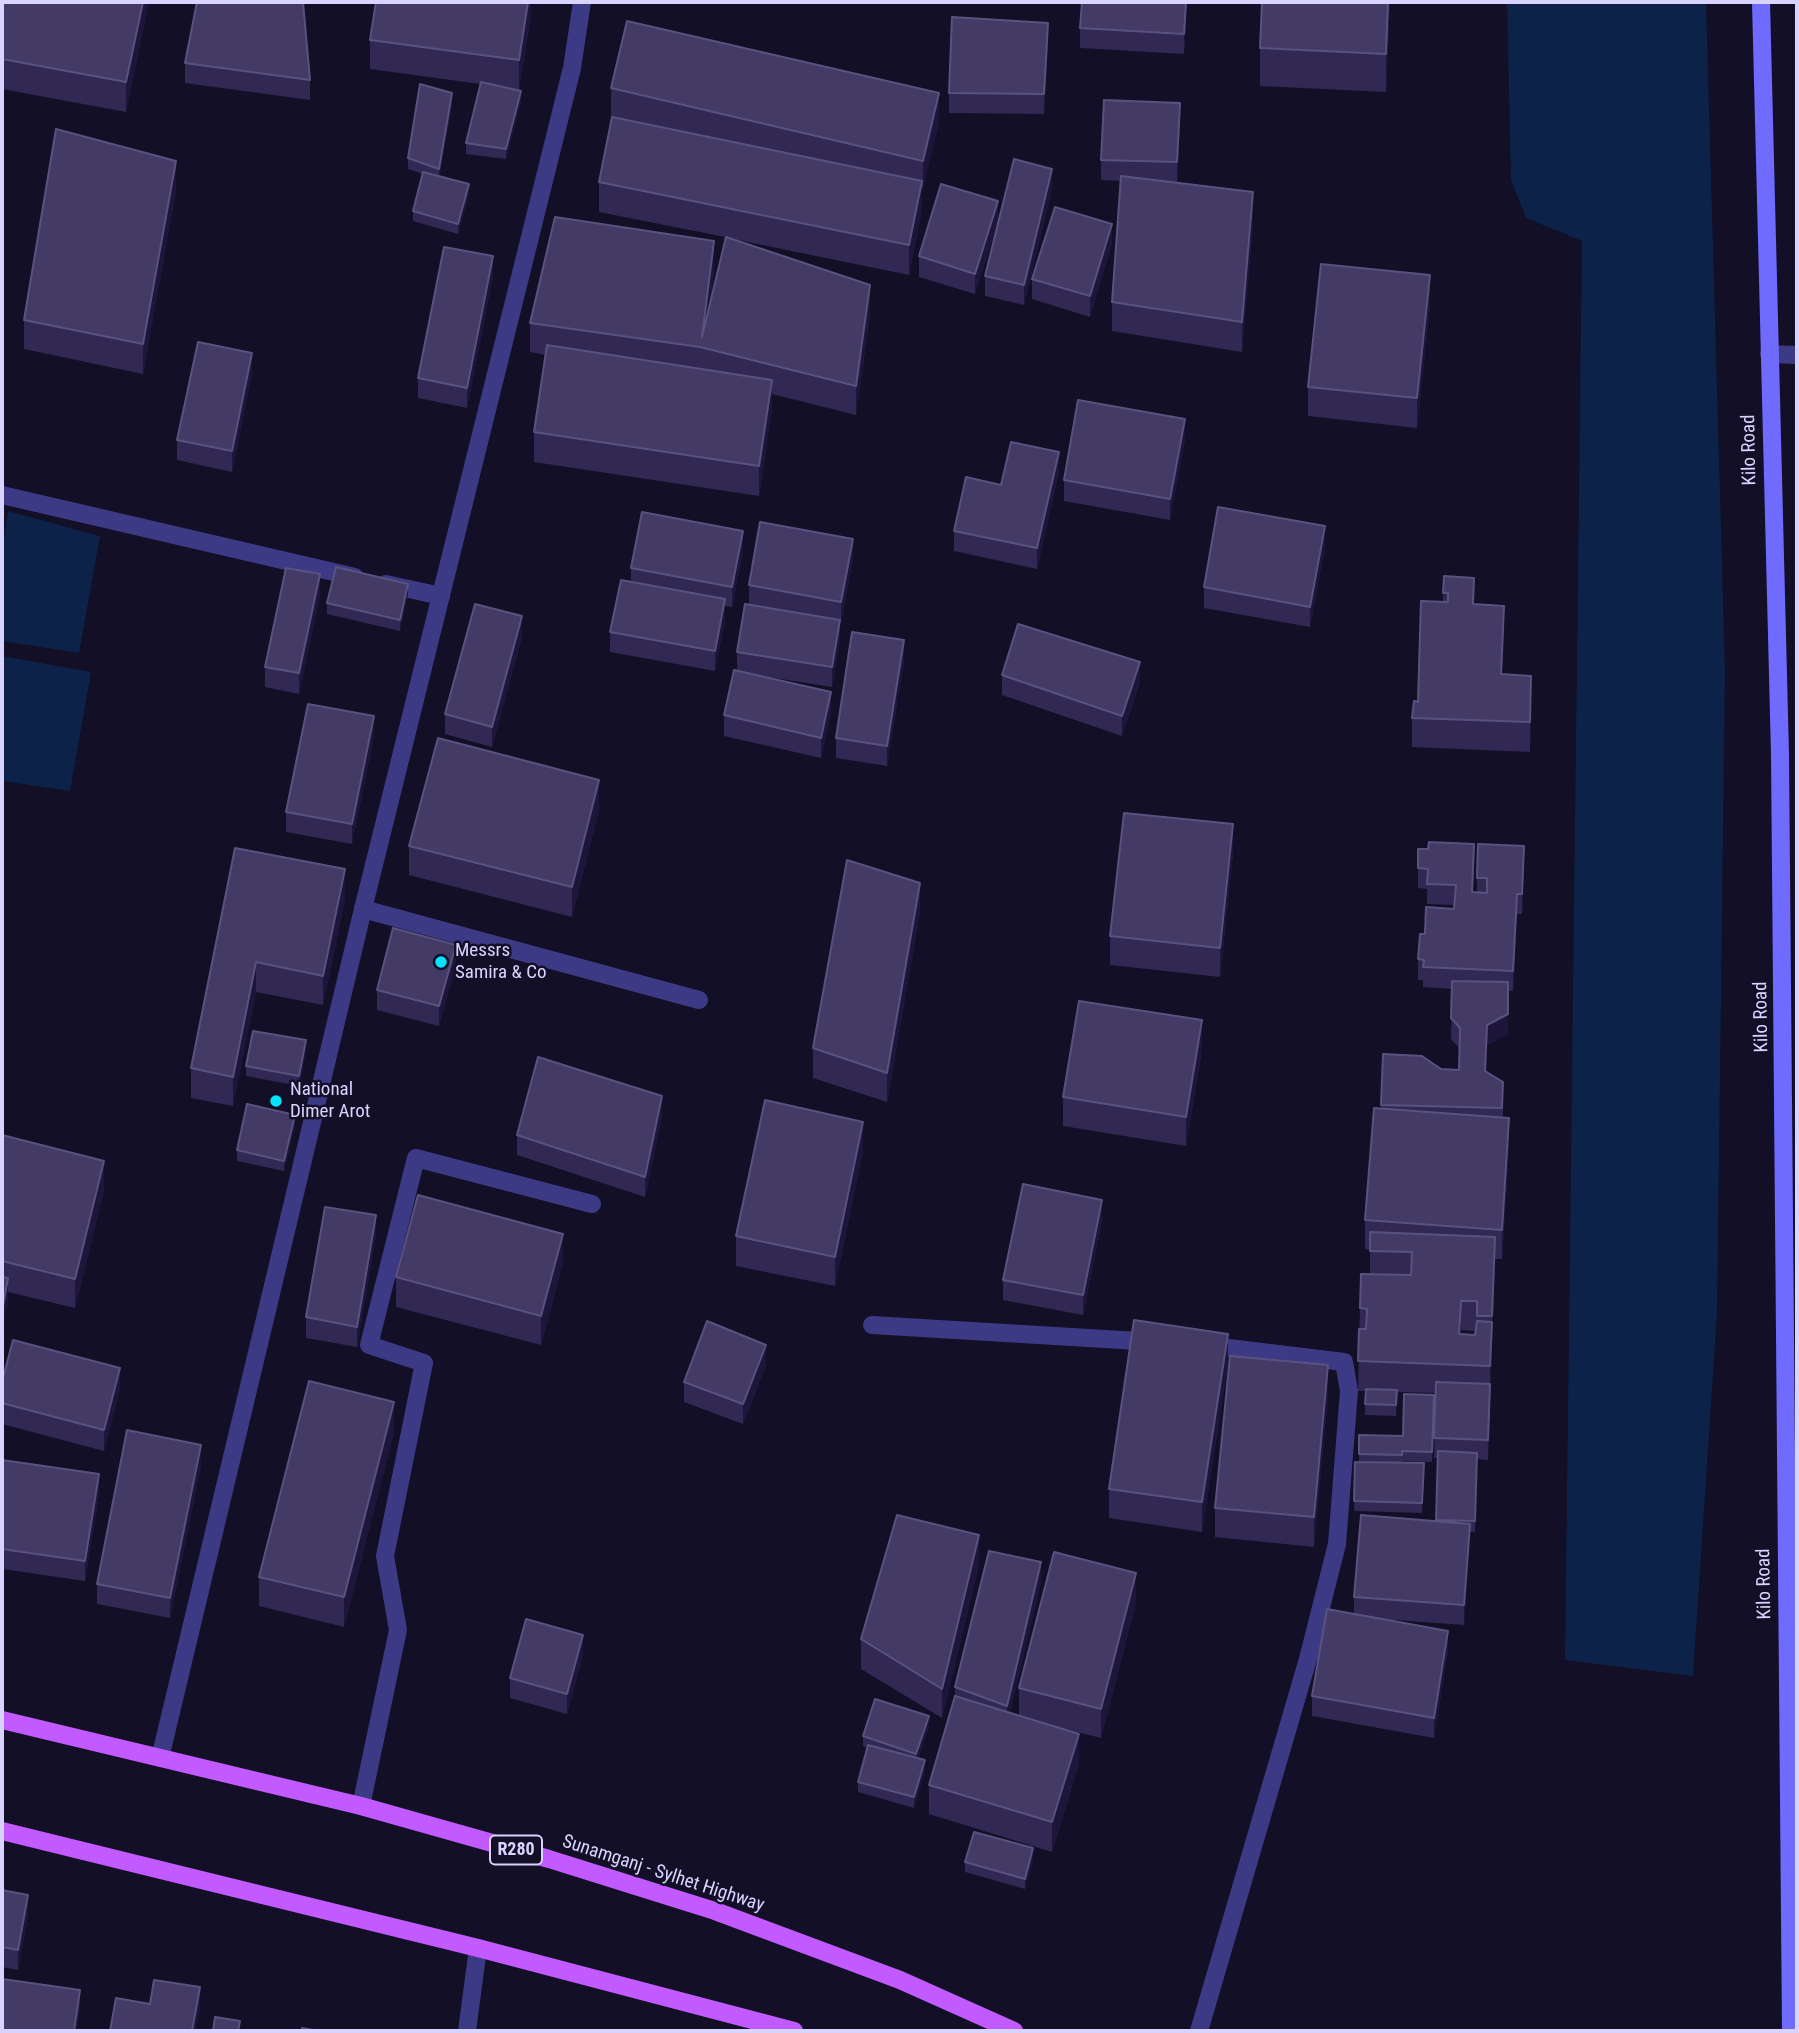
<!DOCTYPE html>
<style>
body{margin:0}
#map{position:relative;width:1799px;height:2033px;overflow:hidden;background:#130f26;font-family:"Roboto Condensed",sans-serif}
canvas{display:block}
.frame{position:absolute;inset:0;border:4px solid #d9d4ff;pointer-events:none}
</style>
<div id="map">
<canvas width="1799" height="2033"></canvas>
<div class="frame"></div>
</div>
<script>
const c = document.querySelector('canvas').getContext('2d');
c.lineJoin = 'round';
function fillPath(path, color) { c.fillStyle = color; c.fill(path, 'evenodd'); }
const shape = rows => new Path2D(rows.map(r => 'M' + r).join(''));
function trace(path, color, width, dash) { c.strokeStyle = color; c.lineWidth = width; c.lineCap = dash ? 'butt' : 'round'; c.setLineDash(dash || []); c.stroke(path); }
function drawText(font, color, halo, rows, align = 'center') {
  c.font = font + ' "Roboto Condensed",sans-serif'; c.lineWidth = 5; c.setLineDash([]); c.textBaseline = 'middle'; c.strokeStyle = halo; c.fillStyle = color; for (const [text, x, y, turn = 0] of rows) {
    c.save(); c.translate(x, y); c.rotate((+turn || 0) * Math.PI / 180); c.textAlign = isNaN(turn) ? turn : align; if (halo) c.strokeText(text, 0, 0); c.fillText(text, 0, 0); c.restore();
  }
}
fillPath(shape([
 [1507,2,1706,2,1725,671,1717,1313,1693,1676,1565,1660,1582,241,1526,218,1511,180],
 [8,511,100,536,79,653,2,641,2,551],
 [2,656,91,672,70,791,2,781]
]), '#0c2248');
trace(shape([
 [2,495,355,577],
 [386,584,441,596],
 [363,909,699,1000],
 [872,1325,1155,1342],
 [361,1806,398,1630,385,1556,424,1363,369,1345,416,1158,592,1204],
 [1199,2031,1308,1659,1337,1544,1349,1391,1344,1362,1204,1345]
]), '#3d3a85', 18);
trace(shape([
 [1769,354,1797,355],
 [160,1758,363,909,572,68,582,2],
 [467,2031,478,1948]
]), '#3d3a85', 18);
trace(shape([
 [1761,2,1780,754,1791,2031]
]), '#6f6bff', 18);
trace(shape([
 [2,1720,361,1806,549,1859,715,1911,900,1980,1014,2031],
 [2,1831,478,1948,794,2031]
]), '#c25bff', 18);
fillPath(shape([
 [2,2,149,2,126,112,2,89],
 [531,2,531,14,519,90,508,88,521,102,506,159,466,154,466,143,480,84,370,69,370,40],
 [1187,2,1184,54,1080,48,1080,28],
 [1390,2,1386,92,1260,86,1260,48],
 [1048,44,1044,114,949,113,949,93],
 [185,63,310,80,310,100,185,83],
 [611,88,939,122,922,190,922,210,909,275,728,238,870,314,856,415,772,394,772,409,759,496,534,462,534,432,546,355,530,352,530,323,714,270,710,306,725,237,599,212,599,182,612,118,611,118],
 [452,104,439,177,469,194,458,234,413,221,413,211,423,174,408,169,408,158],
 [1180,123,1177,183,1253,222,1242,352,1112,331,1112,302,1120,181,1101,180,1101,160],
 [1052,189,1024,305,985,296,985,276],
 [176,190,143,374,24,349,24,320],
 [998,221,975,294,919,277,919,256],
 [1112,244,1090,317,1032,299,1032,279],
 [493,276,467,408,418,398,418,378],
 [1430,305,1417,428,1308,416,1308,387],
 [252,373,232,472,177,460,177,440],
 [1185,439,1170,520,1064,501,1064,480],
 [1059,472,1037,569,954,551,954,531,1001,485],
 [1325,546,1310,627,1204,608,1204,587],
 [743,552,732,607,725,606,725,619,715,671,610,652,610,632,631,582,631,568],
 [853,559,841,622,840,622,840,640,832,687,762,676,831,712,821,758,724,736,724,715,737,671,737,652,749,604,749,585],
 [1444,576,1474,604,1504,635,1502,674,1531,705,1530,752,1412,747,1412,718,1418,702,1443,602],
 [408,594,400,631,327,614,327,603],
 [320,595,299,694,265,687,265,667],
 [522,637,492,747,445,734,445,714],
 [904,660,887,766,836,758,836,738],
 [1002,675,1140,682,1122,736,1002,695],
 [374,736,352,844,286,832,286,812],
 [599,810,572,917,409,875,409,846],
 [235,848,345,899,323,1005,256,992,233,1106,191,1098,191,1068],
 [1418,849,1474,864,1473,892,1477,893,1477,878,1524,866,1522,914,1517,914,1513,991,1508,991,1508,1034,1487,1045,1486,1071,1503,1082,1503,1117,1509,1147,1502,1259,1495,1259,1488,1460,1477,1459,1475,1532,1470,1532,1464,1625,1381,1619,1448,1651,1434,1738,1312,1716,1312,1696,1354,1614,1354,1597,1436,1521,1438,1458,1434,1458,1436,1393,1397,1392,1396,1416,1365,1415,1365,1391,1358,1391,1360,1308,1370,1274,1370,1250,1365,1249,1365,1220,1381,1108,1383,1054,1441,1069,1459,1070,1459,1048,1451,1039,1452,989,1423,987,1423,980,1418,980,1418,959,1425,934,1454,909,1454,905,1427,904,1427,889,1418,888],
 [1461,1330,1476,1331,1475,1335,1461,1334],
 [1233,853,1220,977,1110,965,1110,936],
 [920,912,887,1102,813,1078,813,1048],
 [456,965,439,1026,377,1010,377,990],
 [1202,1050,1186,1146,1063,1126,1063,1097],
 [306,1051,299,1086,246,1076,246,1066],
 [662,1116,645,1197,517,1155,517,1135],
 [295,1125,284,1171,237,1161,237,1150],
 [2,1135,104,1190,75,1308,8,1292,8,1298,2,1331],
 [863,1151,835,1286,736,1266,736,1236],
 [1102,1221,1083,1315,1003,1300,1003,1280],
 [376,1235,357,1347,306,1338,306,1317],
 [563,1263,541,1345,396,1307,396,1277],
 [1228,1363,1202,1532,1109,1518,1109,1489],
 [766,1365,743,1424,684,1402,684,1382],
 [2,1382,120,1388,104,1451,2,1424],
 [1328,1395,1314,1547,1215,1537,1215,1508],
 [1434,1395,1432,1462,1402,1461,1402,1463,1424,1463,1422,1513,1354,1511,1355,1462,1359,1462,1359,1435,1403,1436],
 [394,1432,344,1627,259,1606,259,1577],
 [2,1460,99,1494,85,1581,2,1569],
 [201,1465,170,1618,97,1604,97,1584],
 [979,1565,942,1718,861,1669,861,1639],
 [1041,1582,1010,1713,1019,1716,1019,1688,1136,1603,1101,1738,1061,1728,1079,1763,1052,1852,929,1814,929,1785,955,1697,955,1687],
 [583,1655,567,1714,510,1698,510,1678],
 [929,1726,918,1759,925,1771,914,1808,858,1792,858,1782,867,1748,863,1746,863,1736],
 [1033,1859,1025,1889,965,1872,965,1862],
 [2,1890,28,1915,18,1970,2,1967]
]), '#312854');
fillPath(shape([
 [143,2,149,2,126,112,126,82],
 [528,2,531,2,531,14,519,90,519,60],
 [1186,2,1187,2,1184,54,1184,34],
 [1388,2,1390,2,1386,92,1386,54],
 [1048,23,1048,44,1044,114,1044,94],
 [521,91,521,102,506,159,506,149],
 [452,93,452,104,439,179,439,169],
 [939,93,939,122,923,190,923,161],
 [1180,103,1180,123,1177,183,1177,162],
 [176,161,176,190,143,374,143,344],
 [1052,169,1052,189,1024,305,1024,285],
 [922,181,922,210,909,275,909,245],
 [469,184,469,194,458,234,458,224],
 [1253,192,1253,222,1242,352,1242,322],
 [998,201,998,221,975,294,975,274],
 [1112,224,1112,244,1090,317,1090,296],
 [714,241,714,270,704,348,702,337],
 [493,256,493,276,467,408,467,388],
 [1430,275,1430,305,1417,428,1417,398],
 [870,285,870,314,856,415,856,386],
 [252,353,252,373,232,472,232,451],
 [772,380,772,409,759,496,759,466],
 [1185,419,1185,439,1170,520,1170,499],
 [1059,452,1059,472,1037,569,1037,548],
 [1325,526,1325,546,1310,627,1310,607],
 [743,531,743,552,732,607,732,587],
 [853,539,853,559,841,622,841,602],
 [320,574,320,595,299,694,299,673],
 [408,584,408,594,400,631,400,620],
 [725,599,725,619,715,671,715,651],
 [1504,606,1504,635,1501,703,1501,674],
 [522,616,522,637,492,747,492,727],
 [840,620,840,640,832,687,832,667],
 [904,640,904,660,887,766,887,746],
 [1140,662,1140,682,1122,736,1122,716],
 [1531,676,1531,705,1530,752,1530,722],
 [831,692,831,712,821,758,821,738],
 [374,716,374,736,352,844,352,824],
 [599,780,599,810,572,917,572,887],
 [1233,824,1233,853,1220,977,1220,948],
 [1524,846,1524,866,1522,914,1522,894],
 [345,869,345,899,323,1005,323,976],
 [920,883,920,912,887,1102,887,1073],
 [1517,894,1517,914,1513,991,1513,971],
 [456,945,456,965,439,1026,439,1006],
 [256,962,256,992,233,1106,233,1077],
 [1508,982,1508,1034,1487,1045,1485,1091,1487,1025],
 [1202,1020,1202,1050,1186,1146,1186,1117],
 [306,1040,306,1051,299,1086,299,1076],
 [662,1096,662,1116,645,1197,645,1177],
 [295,1115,295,1125,284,1171,284,1161],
 [1509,1118,1509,1147,1502,1259,1502,1230],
 [863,1122,863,1151,835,1286,835,1257],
 [104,1161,104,1190,75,1308,75,1279],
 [1102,1200,1102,1221,1083,1315,1083,1295],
 [376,1215,376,1235,357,1347,357,1327],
 [563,1234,563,1263,541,1345,541,1316],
 [1495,1237,1495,1266,1492,1346,1492,1316],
 [8,1278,8,1298,2,1331,2,1311],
 [1461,1301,1461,1330,1459,1363,1459,1334],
 [1492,1322,1492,1351,1490,1395,1490,1366],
 [1228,1334,1228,1363,1202,1532,1202,1502],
 [766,1345,766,1365,743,1424,743,1404],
 [1328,1365,1328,1395,1314,1547,1314,1517],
 [120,1368,120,1388,104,1451,104,1430],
 [394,1402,394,1432,344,1627,344,1597],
 [201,1445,201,1465,170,1618,170,1598],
 [99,1474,99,1494,85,1581,85,1561],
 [1470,1524,1470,1544,1464,1625,1464,1605],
 [979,1535,979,1565,942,1718,942,1689],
 [1041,1562,1041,1582,1007,1726,1007,1706],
 [1136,1573,1136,1603,1101,1738,1101,1709],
 [1448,1631,1448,1651,1434,1738,1434,1718],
 [583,1635,583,1655,567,1714,567,1694],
 [929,1716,929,1726,916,1764,916,1754],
 [1079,1734,1079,1763,1052,1852,1052,1822],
 [925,1760,925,1771,914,1808,914,1797],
 [1033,1848,1033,1859,1025,1889,1025,1879],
 [28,1895,28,1915,18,1970,18,1950],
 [200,1987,200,2008,196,2031,192,2031],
 [80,1990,80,2010,77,2031,74,2031]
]), '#1d163a');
const building = shape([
 [2,2,143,2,126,82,2,59,2,2],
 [197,2,303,2,310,80,185,63,197,2],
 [376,2,528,2,519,60,370,40,376,2],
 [1082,2,1186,2,1184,34,1080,28,1082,2],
 [1262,2,1388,2,1386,54,1260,48,1262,2],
 [952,17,1048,23,1044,94,949,93,952,17],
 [627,21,939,93,923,161,611,88,627,21],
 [481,82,521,91,506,149,466,143,481,82],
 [420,84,452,93,439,169,408,158,420,84],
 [1104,100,1180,103,1177,162,1101,160,1104,100],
 [612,117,922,181,909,245,599,182,612,117],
 [56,129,176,161,143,344,24,320,56,129],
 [1014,159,1052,169,1024,285,985,276,1014,159],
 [423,172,469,184,458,224,413,211,423,172],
 [1121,176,1253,192,1242,322,1112,302,1121,176],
 [941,184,998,201,975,274,919,256,941,184],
 [1055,207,1112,224,1090,296,1032,279,1055,207],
 [555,217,714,241,702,337,726,237,870,285,856,386,700,347,530,323,555,217],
 [444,247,493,256,467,388,418,378,444,247],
 [1321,264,1430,275,1417,398,1308,387,1321,264],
 [198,342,252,353,232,451,177,440,198,342],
 [547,345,772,380,759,466,534,432,547,345],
 [1078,400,1185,419,1170,499,1064,480,1078,400],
 [1011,442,1059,452,1037,548,954,531,966,477,1001,485,1011,442],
 [1218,507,1325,526,1310,607,1204,587,1218,507],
 [642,512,743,531,732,587,631,568,642,512],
 [760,522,853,539,841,602,749,585,760,522],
 [336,567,408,584,400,620,327,603,336,567],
 [286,568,320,574,299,673,265,667,286,568],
 [1444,576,1474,578,1473,604,1504,606,1501,674,1531,676,1530,722,1412,718,1414,701,1418,702,1421,601,1448,602,1448,593,1443,593,1444,576],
 [621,580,725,599,715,651,610,632,621,580],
 [475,604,522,616,492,727,445,714,475,604],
 [745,604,840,620,832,667,737,652,745,604],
 [1018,624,1140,662,1122,716,1002,675,1018,624],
 [852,632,904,640,887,746,836,738,852,632],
 [734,670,831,692,821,738,724,715,734,670],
 [308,704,374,716,352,824,286,812,308,704],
 [438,738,599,780,572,887,409,846,438,738],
 [1124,813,1233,824,1220,948,1110,936,1124,813],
 [1429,842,1474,844,1472,892,1487,893,1487,878,1477,878,1478,844,1524,846,1522,894,1517,894,1513,971,1423,967,1424,960,1418,959,1420,934,1425,934,1426,907,1454,909,1456,885,1427,884,1428,869,1418,868,1418,849,1428,849,1429,842],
 [235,848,345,869,323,976,256,962,233,1077,191,1068,235,848],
 [847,860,920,883,887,1073,813,1048,847,860],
 [393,928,456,945,439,1006,377,990,393,928],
 [1452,981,1508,982,1508,1014,1487,1025,1485,1071,1503,1082,1502,1108,1381,1105,1383,1054,1422,1056,1441,1069,1459,1070,1460,1028,1451,1018,1452,981],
 [1079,1001,1202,1020,1186,1117,1063,1097,1079,1001],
 [253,1031,306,1040,299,1076,246,1066,253,1031],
 [538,1057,662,1096,645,1177,517,1135,538,1057],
 [765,1100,863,1122,835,1257,736,1236,765,1100],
 [247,1104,295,1115,284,1161,237,1150,247,1104],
 [1374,1108,1509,1118,1502,1230,1365,1220,1374,1108],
 [2,1135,104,1161,75,1279,2,1261,2,1135],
 [1023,1184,1102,1200,1083,1295,1003,1280,1023,1184],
 [418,1195,563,1234,541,1316,396,1277,418,1195],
 [325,1207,376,1215,357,1327,306,1317,325,1207],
 [1370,1232,1495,1237,1492,1316,1477,1316,1477,1301,1461,1301,1459,1334,1475,1335,1477,1321,1492,1322,1490,1366,1358,1361,1359,1329,1366,1329,1367,1309,1360,1308,1361,1274,1411,1275,1412,1252,1370,1251,1370,1232],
 [2,1277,8,1278,2,1311,2,1277],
 [1134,1320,1228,1334,1202,1502,1109,1489,1134,1320],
 [707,1321,766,1345,743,1404,684,1382,707,1321],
 [13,1340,120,1368,104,1430,2,1403,2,1382,13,1340],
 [1230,1356,1328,1365,1314,1517,1215,1508,1230,1356],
 [309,1381,394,1402,344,1597,259,1577,309,1381],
 [1436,1382,1490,1384,1488,1440,1434,1438,1436,1382],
 [1366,1389,1397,1390,1396,1405,1365,1404,1366,1389],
 [1404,1394,1434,1395,1432,1452,1402,1451,1402,1455,1359,1454,1359,1435,1403,1436,1404,1394],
 [127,1430,201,1445,170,1598,97,1584,127,1430],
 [1438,1451,1477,1453,1475,1521,1436,1520,1438,1451],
 [2,1460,99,1474,85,1561,2,1549,2,1460],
 [1355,1462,1424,1463,1422,1503,1354,1501,1355,1462],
 [897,1515,979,1535,942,1689,861,1639,897,1515],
 [1361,1515,1470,1524,1464,1605,1354,1597,1361,1515],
 [989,1551,1041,1562,1007,1706,955,1687,989,1551],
 [1054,1552,1136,1573,1101,1709,1019,1688,1054,1552],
 [1327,1609,1448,1631,1434,1718,1312,1696,1327,1609],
 [526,1619,583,1635,567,1694,510,1678,526,1619],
 [955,1696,1079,1734,1052,1822,929,1785,955,1696],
 [875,1699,929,1716,916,1754,863,1736,875,1699],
 [868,1745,925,1760,914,1797,858,1782,868,1745],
 [974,1832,1033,1848,1025,1879,965,1862,974,1832],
 [2,1890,28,1895,18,1950,2,1947,2,1890],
 [2,1979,80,1990,74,2031,2,2031,2,1979],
 [154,1980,200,1987,192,2031,110,2031,116,1998,150,2004,154,1980],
 [215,2017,240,2021,238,2031,213,2031,215,2017],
 [302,2028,319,2031,302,2031,302,2028]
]);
fillPath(building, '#433a66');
trace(building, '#5a527e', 2);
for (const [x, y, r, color] of [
 [441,962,7,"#00e5ff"],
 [276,1101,7,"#00e5ff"]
]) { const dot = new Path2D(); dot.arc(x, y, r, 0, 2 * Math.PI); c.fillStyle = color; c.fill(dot); trace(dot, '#130f26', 2.5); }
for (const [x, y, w] of [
 [516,1850,52]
]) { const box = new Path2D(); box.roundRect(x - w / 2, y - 14.5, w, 29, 5); c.fillStyle = '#130f26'; c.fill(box); trace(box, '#d9d4ff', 2); }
drawText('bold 18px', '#d9d4ff', null, [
 ["R280",516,1850]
]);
drawText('19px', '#d9d4ff', '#130f26', [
 ["Kilo Road",1750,450,-91],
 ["Kilo Road",1762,1017,-91],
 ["Kilo Road",1765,1584,-91],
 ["Sunamganj - Sylhet Highway",663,1874,18]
]);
drawText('19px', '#d9d4ff', '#130f26', [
 ["Messrs",455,951],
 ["Samira & Co",455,973],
 ["National",290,1090],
 ["Dimer Arot",290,1112]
], 'left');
</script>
